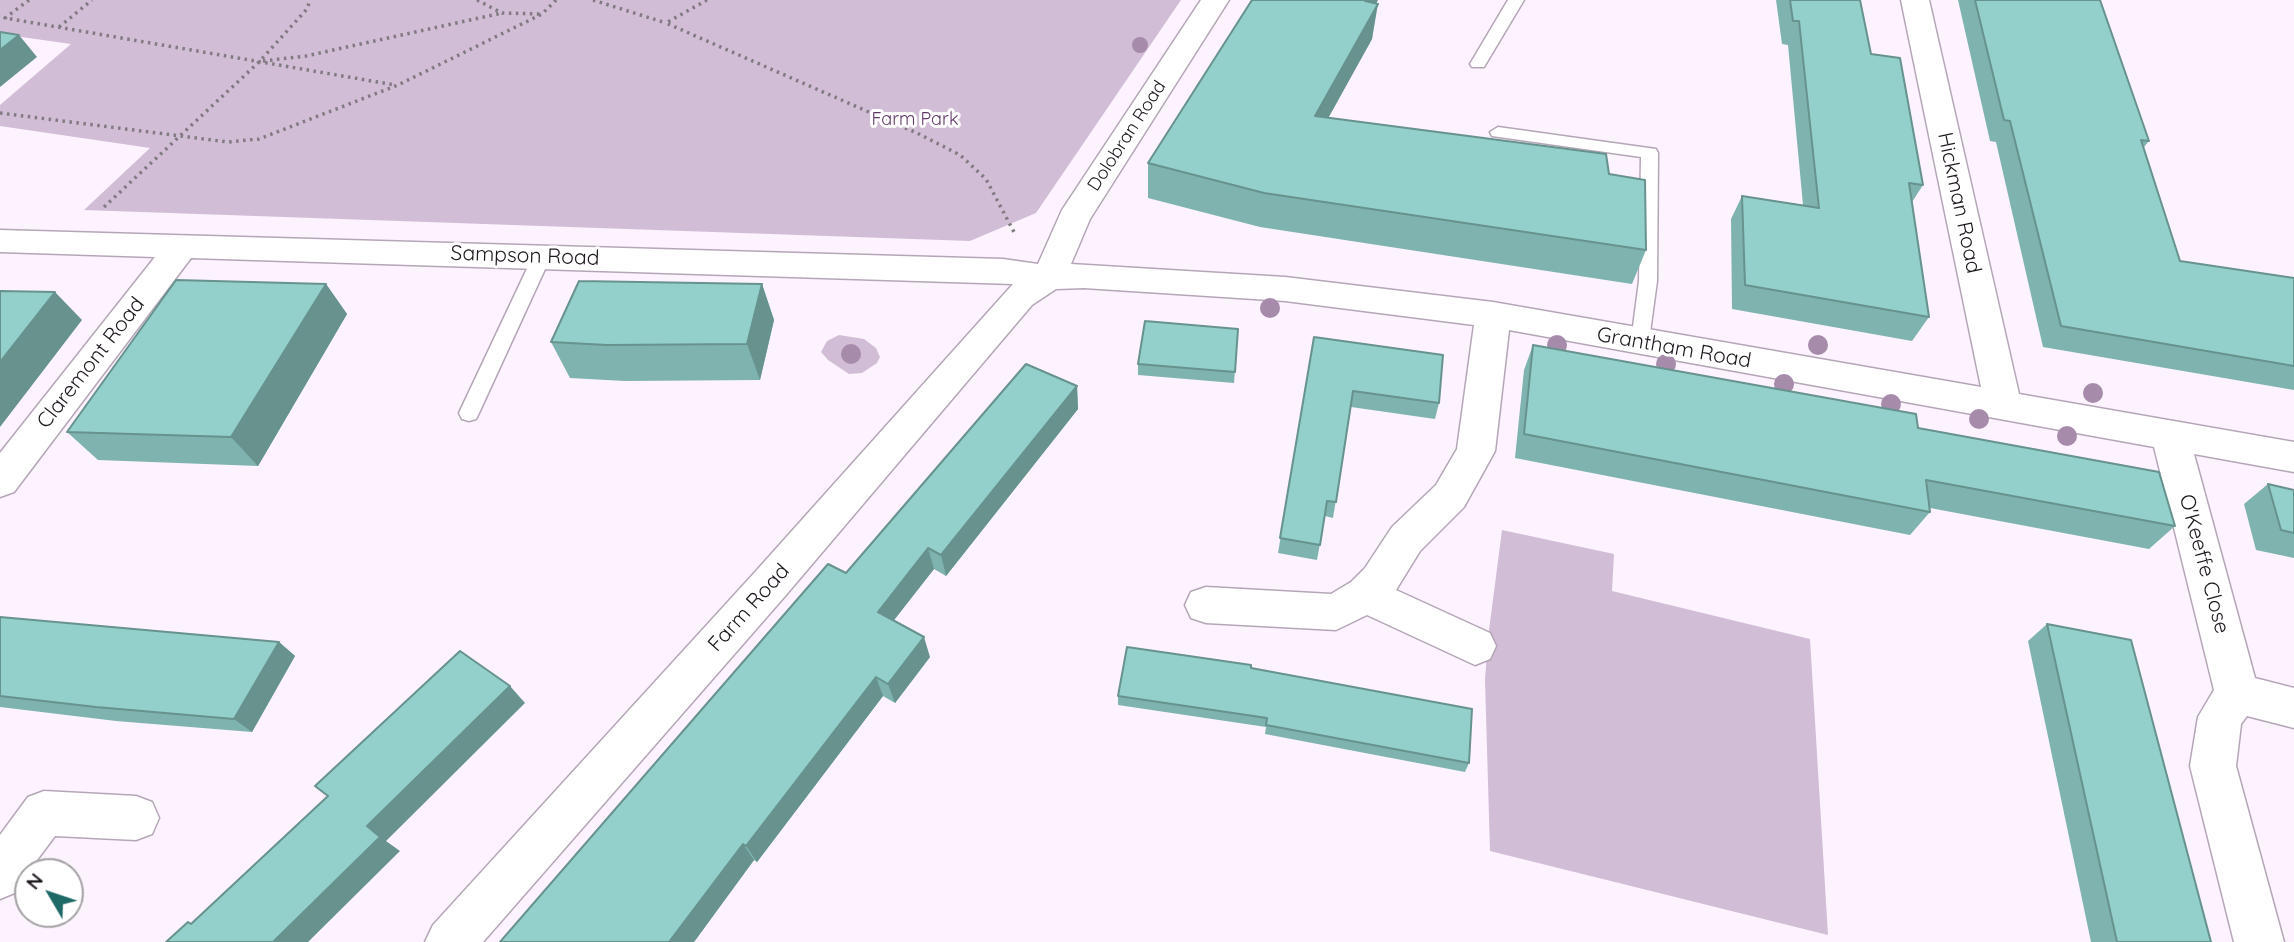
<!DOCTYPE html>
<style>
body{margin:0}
#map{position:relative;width:2294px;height:942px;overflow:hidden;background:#fcf3fe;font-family:Quicksand,sans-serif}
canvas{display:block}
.north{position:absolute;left:14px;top:858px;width:70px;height:70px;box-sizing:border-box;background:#fff;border:2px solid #a5a2a5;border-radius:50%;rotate:309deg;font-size:19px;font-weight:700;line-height:28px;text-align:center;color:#1d171e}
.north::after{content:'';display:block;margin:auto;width:24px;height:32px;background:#1f6a66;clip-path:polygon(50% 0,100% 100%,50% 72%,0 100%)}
</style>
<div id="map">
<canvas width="2294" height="942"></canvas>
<div class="north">N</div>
</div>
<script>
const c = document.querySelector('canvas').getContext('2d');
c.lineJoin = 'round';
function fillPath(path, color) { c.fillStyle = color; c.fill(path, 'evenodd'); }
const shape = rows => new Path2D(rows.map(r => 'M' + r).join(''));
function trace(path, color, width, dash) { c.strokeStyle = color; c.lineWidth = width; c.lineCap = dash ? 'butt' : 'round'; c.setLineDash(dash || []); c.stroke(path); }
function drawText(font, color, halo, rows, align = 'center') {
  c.font = font + ' Quicksand,sans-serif'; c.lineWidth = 6; c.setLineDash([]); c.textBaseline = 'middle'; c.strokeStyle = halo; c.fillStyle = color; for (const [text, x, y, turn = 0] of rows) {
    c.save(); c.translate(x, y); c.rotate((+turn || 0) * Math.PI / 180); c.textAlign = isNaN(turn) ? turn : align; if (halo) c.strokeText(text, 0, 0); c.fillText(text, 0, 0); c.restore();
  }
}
fillPath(shape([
 [0,0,1181,0,1036,213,970,241,84,210,150,148,0,126,0,105,71,44,0,34],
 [839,335,864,339,876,348,880,357,877,363,862,373,849,374,828,360,821,352,827,341],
 [1502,530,1614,554,1612,591,1810,639,1828,935,1490,851,1485,680,1488,638]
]), '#d2bdd6');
const service = shape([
 [1508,0,1524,0,1484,67,1472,67,1470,64,1508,0],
 [1498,127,1656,149,1658,153,1657,281,1648,347,1641,349,1634,347,1631,342,1639,281,1641,157,1492,136,1490,132,1498,127],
 [542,250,548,252,551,256,479,413,476,419,469,421,462,419,459,413,533,256,536,252,542,250]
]);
const minor = shape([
 [1201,0,1229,0,1090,219,1071,264,1285,277,1493,302,1981,387,1901,0,1929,0,2019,394,2294,442,2294,472,2194,454,2255,678,2294,688,2294,728,2247,716,2241,724,2236,766,2284,942,2234,942,2190,766,2198,717,2214,690,2154,447,1509,330,1495,451,1464,507,1420,551,1396,590,1490,633,1496,646,1490,659,1475,665,1367,615,1336,630,1206,623,1191,618,1185,605,1191,592,1206,587,1331,594,1351,582,1365,568,1392,527,1436,485,1457,449,1474,325,1285,301,1084,288,1056,289,1032,305,786,595,483,942,425,942,433,925,756,571,1013,284,191,258,14,492,0,497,0,453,155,257,0,252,0,230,1003,259,1038,264,1062,210,1201,0],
 [44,791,136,796,152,802,159,818,152,834,136,840,55,836,28,872,17,892,0,899,0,835,28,797,44,791]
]);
trace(service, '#b5a6b7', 3);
trace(minor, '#b5a6b7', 3);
trace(shape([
 [29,0,5,18,395,85],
 [477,0,502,13,540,14],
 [593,0,666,23],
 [707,0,666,23,919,134,960,155,986,179,1015,234],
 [59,27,92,0],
 [263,61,306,56,502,13],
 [0,113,228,142,259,139,398,85,542,14,556,0],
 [104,207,259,62,307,9,310,0]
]), '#817a83', 3.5, [2.5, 4.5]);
fillPath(service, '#fff');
fillPath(minor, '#fff');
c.fillStyle = '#a68bab';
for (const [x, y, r] of [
 [1140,45,8],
 [1270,308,10],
 [1557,345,10],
 [1818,345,10],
 [851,354,10],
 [1666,364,10],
 [1784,384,10],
 [2093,393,10],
 [1891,404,10],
 [1979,419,10],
 [2067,436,10]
]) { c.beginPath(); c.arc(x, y, r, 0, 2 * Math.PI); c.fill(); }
fillPath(shape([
 [1776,0,1860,0,1871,54,1923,185,1912,202,1929,317,1912,341,1732,309,1731,219,1742,196,1803,205,1788,45,1782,44],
 [1958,0,2100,0,2149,141,2144,147,2180,261,2294,278,2294,390,2043,347,1996,142,1990,141],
 [1376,4,1372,39,1328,118,1609,174,1646,250,1632,284,1260,227,1148,198,1148,163],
 [326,284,347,314,258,466,98,460,67,432],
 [762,284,774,320,760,380,625,381,570,378,551,342],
 [1238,329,1234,383,1138,375,1138,364],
 [1314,337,1439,403,1435,419,1351,407,1333,518,1325,516,1317,560,1278,553],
 [1533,345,1918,428,2175,526,2149,549,1930,508,1930,512,1910,535,1515,458,1524,370],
 [1077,386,1078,409,946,576,934,569,893,621,930,657,895,703,883,696,757,862,754,860,694,942,846,573],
 [2268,484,2294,490,2294,558,2256,550,2244,504],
 [0,617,279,642,295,656,252,732,116,721,0,707],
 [2047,624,2211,942,2091,942,2028,641],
 [1251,668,1469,763,1465,772,1265,734,1266,727,1118,705,1118,696]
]), '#7eb3af');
fillPath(shape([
 [1365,0,1378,0,1359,36],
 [1378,4,1372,39,1310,151,1315,116],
 [19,35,37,57,0,87,0,50],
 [326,284,347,314,258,466,231,437],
 [762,284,774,320,760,380,747,344],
 [55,292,82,320,0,427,0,362],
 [1077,386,1078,409,946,576,941,555],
 [928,548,934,569,884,633,878,612],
 [924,637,930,657,895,703,888,684],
 [279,642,295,656,252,732,234,719],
 [876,677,883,696,757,862,746,846],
 [510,686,525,703,386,841,400,851,308,942,273,942,367,826],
 [743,844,754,860,694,942,669,942]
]), '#67928e');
const building = shape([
 [1252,0,1365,0,1365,1,1378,4,1315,116,1606,154,1609,174,1645,180,1646,250,1264,193,1148,163,1252,0],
 [1790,0,1860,0,1871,54,1900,58,1923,185,1909,183,1929,317,1745,285,1742,196,1819,208,1799,21,1793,21,1790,0],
 [1975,0,2100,0,2149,141,2141,140,2180,261,2294,278,2294,366,2061,326,2010,121,2004,120,1975,0],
 [0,32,19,35,0,50,0,32],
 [176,280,326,284,231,437,67,432,176,280],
 [579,281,762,284,747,344,607,345,551,342,579,281],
 [0,291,55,292,0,362,0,291],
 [1145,321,1238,329,1235,372,1138,364,1145,321],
 [1314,337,1443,355,1439,403,1353,391,1336,502,1327,501,1320,545,1280,538,1314,337],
 [1533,345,1916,414,1918,428,2159,472,2175,526,1926,480,1930,512,1524,434,1533,345],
 [1026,364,1077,386,941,555,928,548,878,612,924,637,888,684,876,677,746,846,743,844,669,942,500,942,828,564,846,573,1026,364],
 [2268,484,2294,490,2294,533,2281,530,2268,484],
 [0,617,279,642,234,719,96,707,0,696,0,617],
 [2047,624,2131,640,2211,942,2117,942,2047,624],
 [1127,647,1251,665,1251,668,1472,709,1469,763,1266,725,1267,718,1118,696,1127,647],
 [460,651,510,686,367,826,380,837,273,942,166,942,188,922,191,924,328,796,315,786,460,651]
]);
fillPath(building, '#93d0cb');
trace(building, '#67928e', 2);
drawText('18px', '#5f3667', '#fff', [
 ["Farm Park",915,120]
]);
drawText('18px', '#1d171e', '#fff', [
 ["Dolobran Road",1127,136,-57]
]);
drawText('21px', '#1d171e', '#fff', [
 ["Hickman Road",1959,203,78],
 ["Sampson Road",525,256,2],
 ["Grantham Road",1674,348,10],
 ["Claremont Road",91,363,-52],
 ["O'Keeffe Close",2204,564,75],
 ["Farm Road",749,608,-48]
]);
</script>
